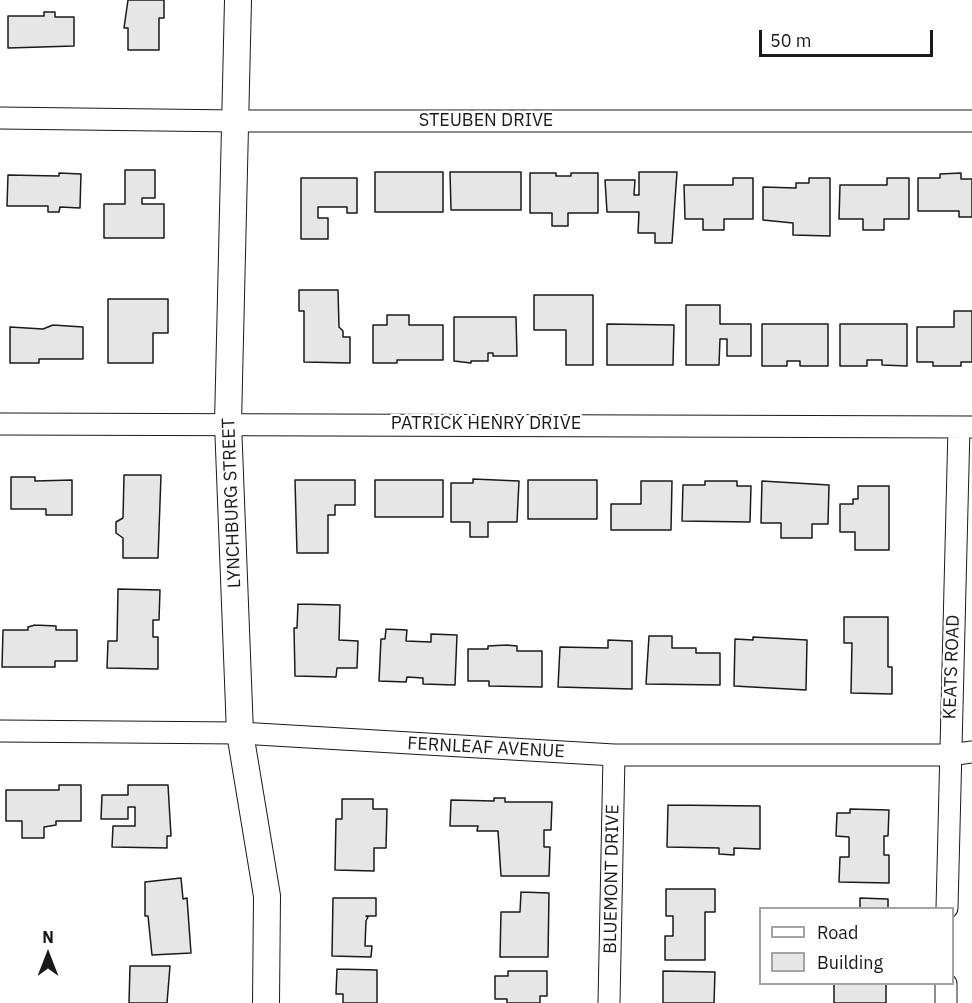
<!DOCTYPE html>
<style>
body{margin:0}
#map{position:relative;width:972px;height:1003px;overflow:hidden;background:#fff;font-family:"IBM Plex Sans",sans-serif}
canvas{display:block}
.legend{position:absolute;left:759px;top:907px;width:195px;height:78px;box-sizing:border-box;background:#fff;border:2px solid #a3a3a3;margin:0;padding:8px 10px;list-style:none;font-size:18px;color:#1a1a1a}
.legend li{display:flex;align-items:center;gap:12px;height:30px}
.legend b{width:30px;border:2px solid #a3a3a3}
.north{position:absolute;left:18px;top:925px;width:60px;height:60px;-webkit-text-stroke:4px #fff;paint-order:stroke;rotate:0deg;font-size:16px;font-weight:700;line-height:24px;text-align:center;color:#1a1a1a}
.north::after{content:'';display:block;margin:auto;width:21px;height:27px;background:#1a1a1a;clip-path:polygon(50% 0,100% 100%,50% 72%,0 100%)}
.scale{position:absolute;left:759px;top:30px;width:174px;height:27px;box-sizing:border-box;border:3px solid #1a1a1a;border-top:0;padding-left:8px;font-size:18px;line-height:21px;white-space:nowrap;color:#1a1a1a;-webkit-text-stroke:4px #fff;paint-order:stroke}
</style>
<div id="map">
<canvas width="972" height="1003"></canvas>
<ul class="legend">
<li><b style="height:8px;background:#fff"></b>Road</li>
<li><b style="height:16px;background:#e6e6e6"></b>Building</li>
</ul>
<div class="north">N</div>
<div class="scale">50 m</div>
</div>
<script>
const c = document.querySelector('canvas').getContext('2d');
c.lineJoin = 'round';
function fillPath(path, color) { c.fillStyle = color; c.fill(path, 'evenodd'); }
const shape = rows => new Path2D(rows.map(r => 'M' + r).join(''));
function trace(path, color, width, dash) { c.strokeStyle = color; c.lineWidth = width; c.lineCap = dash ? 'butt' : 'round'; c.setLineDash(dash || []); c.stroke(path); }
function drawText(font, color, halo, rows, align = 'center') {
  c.font = font + ' "IBM Plex Sans",sans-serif'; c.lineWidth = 4.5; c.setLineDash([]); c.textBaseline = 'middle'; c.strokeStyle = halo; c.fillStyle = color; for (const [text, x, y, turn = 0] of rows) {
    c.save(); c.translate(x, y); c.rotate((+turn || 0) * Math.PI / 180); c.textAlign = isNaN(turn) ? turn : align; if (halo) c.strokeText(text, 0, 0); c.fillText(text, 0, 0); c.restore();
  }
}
const building = shape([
 [128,0,164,0,164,18,159,18,159,50,128,50,128,28,124,28,128,0],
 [44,12,55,12,55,17,74,17,74,46,8,48,8,16,44,16,44,12],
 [125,170,155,170,155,198,142,198,142,204,164,204,164,238,104,238,104,204,125,204,125,170],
 [375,172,443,172,443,212,375,212,375,172],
 [450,172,521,172,521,210,451,210,450,172],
 [639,172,677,172,672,243,655,243,655,233,638,233,639,212,607,212,605,180,635,180,634,195,639,195,639,172],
 [59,173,81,174,80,208,60,207,59,212,48,212,48,206,7,206,8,175,59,176,59,173],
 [530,173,556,173,556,176,571,176,571,173,598,173,598,213,568,213,568,226,552,226,552,213,530,213,530,173],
 [961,173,961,179,972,179,972,217,959,217,959,211,918,211,918,178,940,178,940,174,961,173],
 [301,178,357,178,357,213,347,213,347,207,318,207,318,218,328,218,328,239,301,239,301,178],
 [733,178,753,178,753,219,724,219,724,230,703,230,703,219,685,219,684,185,733,185,733,178],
 [809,178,830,178,830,236,793,235,793,223,763,220,763,187,796,188,796,183,809,183,809,178],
 [887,178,909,178,909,219,884,219,884,230,863,230,863,219,839,219,840,185,887,185,887,178],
 [299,290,338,290,339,327,343,331,343,337,350,337,350,363,304,362,304,311,299,311,299,290],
 [534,295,593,295,593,365,566,365,566,330,534,330,534,295],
 [108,299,168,299,168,333,153,333,153,363,108,363,108,299],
 [686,305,720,305,720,324,751,324,751,356,727,356,727,339,720,339,719,365,686,365,686,305],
 [954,311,972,311,972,362,961,362,961,366,933,366,933,362,917,362,917,327,954,327,954,311],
 [387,315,409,315,409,325,443,325,443,360,397,360,397,363,373,363,373,325,387,325,387,315],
 [454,317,516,317,517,356,493,356,493,353,488,353,488,361,471,361,471,363,454,361,454,317],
 [607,324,674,325,673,365,607,365,607,324],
 [762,324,828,324,828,366,800,366,800,361,787,361,787,366,762,366,762,324],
 [840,324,907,324,907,366,882,365,882,360,867,360,867,366,840,366,840,324],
 [53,325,83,327,83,359,39,359,39,363,10,363,10,327,43,329,53,325],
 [124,475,161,475,158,558,123,558,123,538,116,533,116,522,123,518,124,475],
 [11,477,35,477,35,481,72,480,72,515,46,515,46,509,11,509,11,477],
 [473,479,519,481,517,522,488,522,488,537,470,537,470,522,451,522,451,483,473,483,473,479],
 [295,480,355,480,355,505,335,505,335,515,328,515,328,553,297,553,295,480],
 [375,480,443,480,443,517,375,517,375,480],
 [528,480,597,480,597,519,528,519,528,480],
 [641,481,672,481,671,530,611,530,611,504,641,504,641,481],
 [705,481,737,481,737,486,751,486,750,522,682,521,683,485,705,485,705,481],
 [762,481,829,485,828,524,812,524,812,538,781,538,781,523,761,523,762,481],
 [858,486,889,486,889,550,855,550,855,532,840,532,840,504,853,504,853,499,858,499,858,486],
 [118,589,160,590,159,620,153,620,153,637,158,637,158,669,107,668,108,641,117,641,118,589],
 [298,604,340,605,339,640,358,641,357,668,337,668,336,677,295,676,294,628,297,628,298,604],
 [844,617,888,617,888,667,892,667,892,694,851,693,852,643,844,643,844,617],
 [35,625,56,626,56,630,77,630,77,661,55,661,55,667,2,667,3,630,28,630,28,627,35,625],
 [386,629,407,630,406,641,431,642,431,634,457,635,455,685,423,684,423,678,407,677,406,682,379,681,381,639,385,639,386,629],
 [649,636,672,636,672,648,696,648,696,653,720,653,720,685,646,684,649,636],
 [753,637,807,640,806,690,734,686,735,639,753,640,753,637],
 [608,640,632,641,632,689,558,687,560,647,608,648,608,640],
 [506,645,517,646,517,651,542,651,542,687,489,686,489,681,468,681,468,649,488,649,488,646,506,645],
 [59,785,81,785,81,821,56,821,56,825,44,827,44,838,22,838,22,821,6,821,6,790,59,790,59,785],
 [128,785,168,785,171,836,167,836,167,848,112,847,113,826,135,826,135,807,128,807,128,819,101,819,102,795,128,795,128,785],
 [494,798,505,798,505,802,552,802,551,830,544,830,544,847,550,847,549,876,501,876,498,831,477,831,478,826,450,826,451,800,494,801,494,798],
 [342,799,373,799,373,809,387,809,386,848,374,848,374,871,335,870,336,819,342,819,342,799],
 [668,805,760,806,760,849,734,848,734,855,719,854,719,848,667,847,668,805],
 [850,809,889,810,888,836,884,836,884,855,889,855,889,883,839,882,840,857,849,857,849,837,836,836,837,813,850,813,850,809],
 [181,878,183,899,187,898,191,953,152,955,148,916,145,916,145,882,181,878],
 [666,889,715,889,715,912,705,912,705,960,665,960,665,936,673,936,673,916,666,916,666,889],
 [521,892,549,893,548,957,500,957,501,912,520,912,521,892],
 [333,898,376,898,376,916,366,916,368,917,366,921,365,946,372,946,371,957,332,956,333,898],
 [860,898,888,899,888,908,835,908,860,908,860,898],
 [130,966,170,966,167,1003,129,1003,130,966],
 [337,969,377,970,377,1003,343,1003,343,994,336,994,337,969],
 [508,971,547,971,547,996,540,996,540,1003,507,1003,507,999,495,999,495,976,508,976,508,971],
 [663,971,715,972,714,1003,663,1003,663,971],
 [834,984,886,984,886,1003,834,1003,834,984]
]);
fillPath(building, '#e6e6e6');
trace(building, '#1a1a1a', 1.5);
const minor = shape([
 [0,118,237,121,972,121],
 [0,424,972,427],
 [0,731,240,733,614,755,950,755,972,752],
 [947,908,959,427],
 [609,1003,614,755],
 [946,1003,946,984]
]);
const tertiary = shape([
 [238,0,228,423,240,733,267,896,266,1003]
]);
trace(minor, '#1a1a1a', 23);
trace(tertiary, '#1a1a1a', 28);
trace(minor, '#fff', 21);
trace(tertiary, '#fff', 26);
drawText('18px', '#1a1a1a', '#fff', [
 ["STEUBEN DRIVE",486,121],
 ["PATRICK HENRY DRIVE",486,424],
 ["LYNCHBURG STREET",232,503,-92],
 ["KEATS ROAD",952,667,-88],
 ["FERNLEAF AVENUE",486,748,3],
 ["BLUEMONT DRIVE",612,879,-89]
]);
</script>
